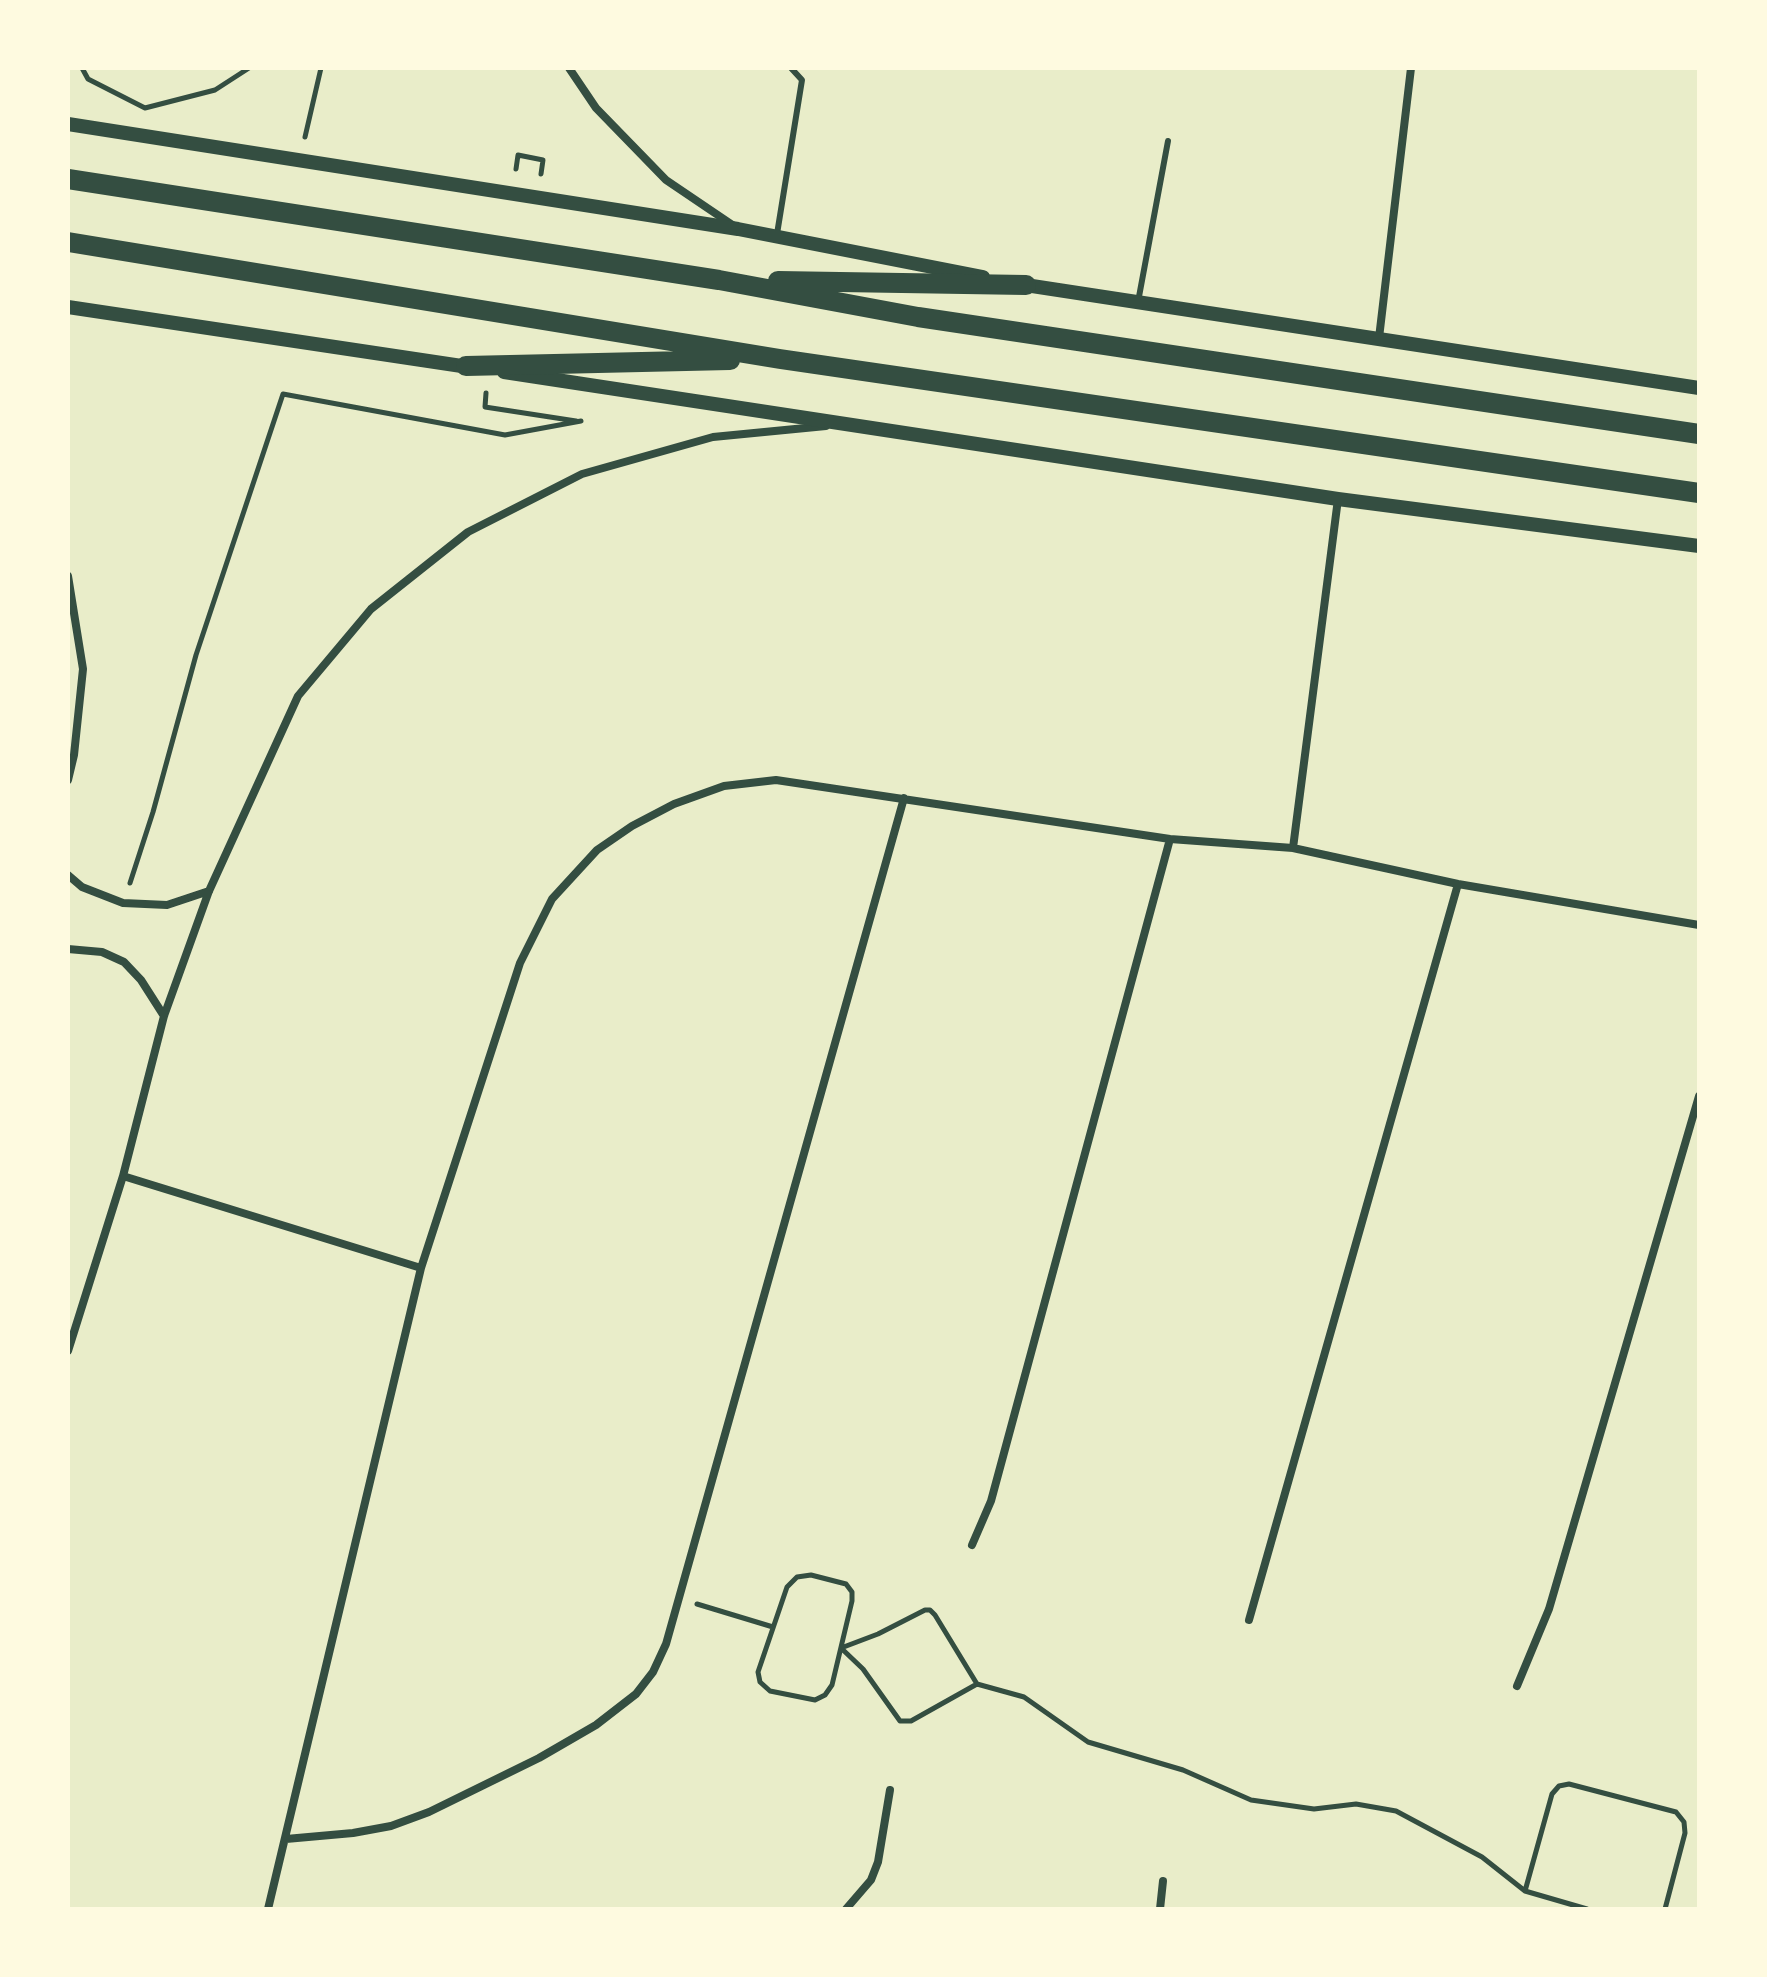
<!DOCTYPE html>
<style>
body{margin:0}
#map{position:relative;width:1767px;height:1977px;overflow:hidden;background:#e9edc9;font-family:"Zilla Slab",serif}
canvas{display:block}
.frame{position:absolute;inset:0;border:70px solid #fefae0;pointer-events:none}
</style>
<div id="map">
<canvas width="1767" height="1977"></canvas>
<div class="frame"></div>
</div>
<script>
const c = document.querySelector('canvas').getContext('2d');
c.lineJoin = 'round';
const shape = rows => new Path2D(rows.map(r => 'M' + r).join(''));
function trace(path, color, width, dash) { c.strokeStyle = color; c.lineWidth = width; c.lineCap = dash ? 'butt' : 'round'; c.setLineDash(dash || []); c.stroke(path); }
trace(shape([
 [82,68,88,79,145,108,215,90,249,68],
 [305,137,321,68],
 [516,169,518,155,543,160,541,174],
 [486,393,485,407,576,421],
 [130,883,153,812,196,655,283,394,505,435,581,421],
 [811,1575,846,1584,852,1592,852,1601,832,1685,825,1695,815,1700,770,1691,760,1682,758,1672,787,1587,797,1577,811,1575],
 [697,1604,773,1627],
 [925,1610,930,1610,935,1615,977,1684,911,1721,900,1721,863,1669,841,1648,878,1634,925,1610],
 [977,1684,1024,1697,1088,1742,1183,1770,1251,1800,1314,1809,1356,1804,1396,1811,1482,1857,1525,1891,1587,1909],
 [1525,1891,1552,1794,1559,1786,1569,1784,1676,1812,1684,1822,1685,1833,1665,1909]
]), '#344e41', 5);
trace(shape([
 [777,234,802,80,791,68],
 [1138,302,1168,141]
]), '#344e41', 6);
trace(shape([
 [569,68,596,108,666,180,734,226],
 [1379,338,1411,68],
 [68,576,83,669,74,755,68,780],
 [1293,848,1338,499],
 [68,875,82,887,123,903,167,905,209,891],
 [68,949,102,952,124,962,141,980,164,1016],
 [123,1176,421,1268],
 [68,1351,123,1176,164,1016,209,891,298,696,371,609,468,532,582,474,713,437,826,426],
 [972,1545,991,1501,1170,839],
 [1249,1620,1458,884],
 [1517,1686,1549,1609,1699,1096],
 [286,1839,353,1833,391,1826,429,1812,539,1758,596,1725,636,1694,653,1672,666,1644,904,798],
 [268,1909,421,1268,520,963,552,899,597,850,632,826,674,804,724,786,776,780,1170,839,1293,848,1458,884,1699,925],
 [846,1909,871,1880,878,1862,890,1790],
 [1160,1909,1163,1881]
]), '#344e41', 8);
trace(shape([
 [68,124,738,229,983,277],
 [1019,284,1699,388],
 [68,307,475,368],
 [504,372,1338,499,1699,546]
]), '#344e41', 14);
trace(shape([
 [68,179,719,280,918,317,1699,434],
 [68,242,780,359,1699,493],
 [778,281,1026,285],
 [466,366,730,360]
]), '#344e41', 20);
</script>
